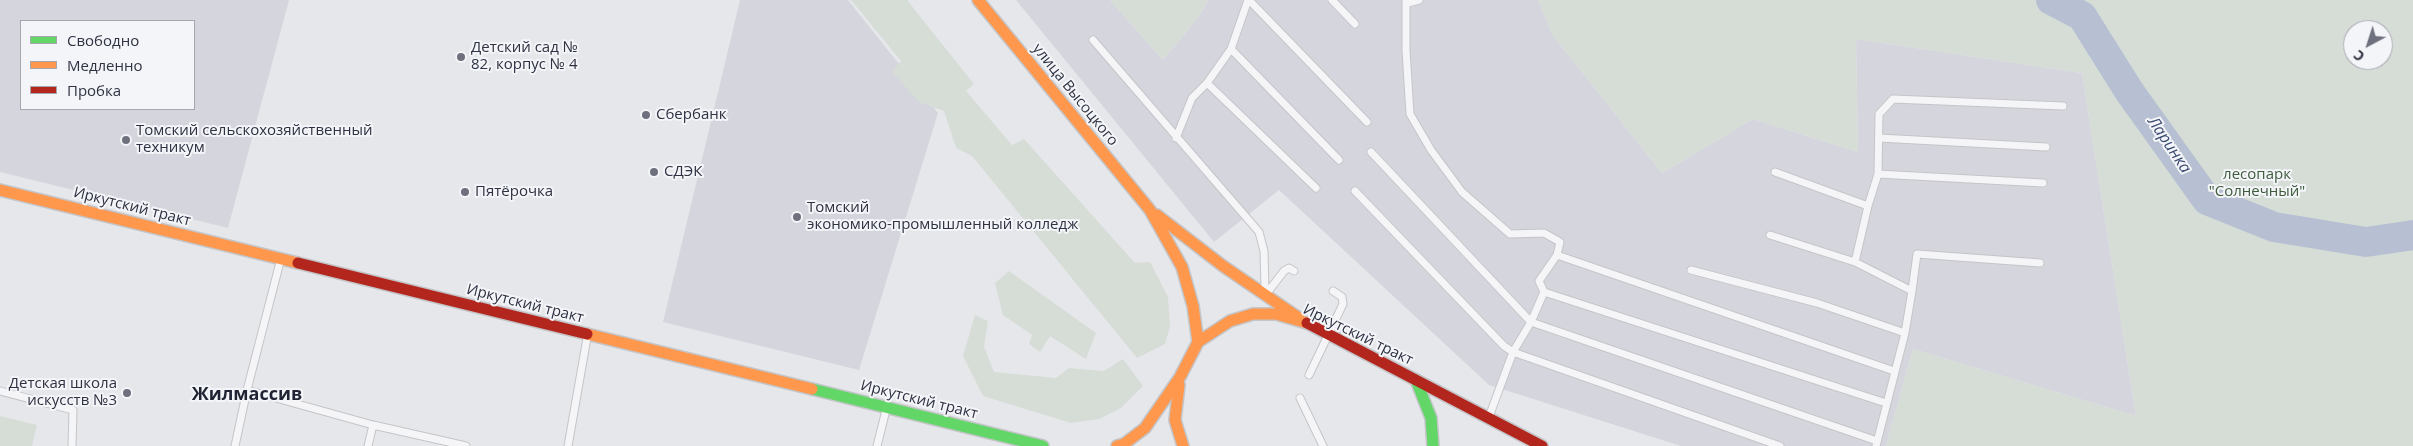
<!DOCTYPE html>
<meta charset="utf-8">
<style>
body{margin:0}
#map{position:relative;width:2413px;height:446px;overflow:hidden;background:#e6e7ea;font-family:"Open Sans",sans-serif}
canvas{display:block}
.legend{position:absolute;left:20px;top:20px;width:175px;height:90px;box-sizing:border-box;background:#f4f5f8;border:1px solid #a5a7af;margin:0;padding:6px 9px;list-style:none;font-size:15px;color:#2e3242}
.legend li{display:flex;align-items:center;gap:10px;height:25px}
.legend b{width:25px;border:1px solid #a5a7af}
.north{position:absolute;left:2343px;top:20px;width:50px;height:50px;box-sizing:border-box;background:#f4f5f8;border:1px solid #a5a7af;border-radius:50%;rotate:220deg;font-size:14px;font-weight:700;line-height:20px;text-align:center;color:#2e3242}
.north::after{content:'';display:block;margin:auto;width:18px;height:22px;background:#6e717d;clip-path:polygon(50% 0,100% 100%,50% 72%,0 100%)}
</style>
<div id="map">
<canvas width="2413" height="446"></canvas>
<ul class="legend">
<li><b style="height:6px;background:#63d668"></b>Свободно</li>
<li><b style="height:6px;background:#ff974d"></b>Медленно</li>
<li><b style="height:6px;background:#b3261e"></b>Пробка</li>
</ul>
<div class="north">С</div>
</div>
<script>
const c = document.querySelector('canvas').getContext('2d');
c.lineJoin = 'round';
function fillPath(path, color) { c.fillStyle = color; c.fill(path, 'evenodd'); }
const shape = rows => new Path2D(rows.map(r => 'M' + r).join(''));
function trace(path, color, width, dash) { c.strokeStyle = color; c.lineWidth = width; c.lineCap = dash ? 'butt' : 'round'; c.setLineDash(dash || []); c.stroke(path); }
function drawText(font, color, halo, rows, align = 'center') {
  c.font = font + ' "Open Sans",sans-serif'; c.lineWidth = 4; c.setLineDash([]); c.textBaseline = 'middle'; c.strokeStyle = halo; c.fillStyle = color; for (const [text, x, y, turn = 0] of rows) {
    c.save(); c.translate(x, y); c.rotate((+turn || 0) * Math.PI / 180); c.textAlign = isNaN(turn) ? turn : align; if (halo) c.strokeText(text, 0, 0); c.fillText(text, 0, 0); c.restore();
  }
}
fillPath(shape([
 [0,0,289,0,228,228,0,172],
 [21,21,194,21,194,109,21,109],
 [740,0,848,0,938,113,859,370,663,322],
 [1016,0,1110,0,1163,60,1200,15,1208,0,1538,0,1552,34,1662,173,1753,119,1858,152,1856,39,2082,73,2136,416,1913,349,1886,446,1681,446,1489,385,1279,190,1214,242]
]), '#d5d6dd');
fillPath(shape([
 [851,0,907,0,974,84,966,91,1012,145,1024,139,1135,263,1150,262,1168,297,1170,327,1165,344,1137,358,972,156,956,148,944,111,919,102,892,72,901,61],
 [1110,0,1208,0,1200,15,1163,60],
 [1538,0,2413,0,2413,446,1886,446,1913,349,2136,416,2082,73,1856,39,1858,152,1753,119,1662,173,1552,34],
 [2353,30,2383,30,2383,60,2353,60],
 [1009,271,1096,333,1086,359,1050,336,1040,352,1029,344,1032,335,1003,315,995,283],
 [975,315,988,321,984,347,994,372,1056,378,1069,368,1104,371,1123,359,1143,386,1121,408,1099,419,1071,423,983,396,963,356],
 [0,416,37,425,32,446,0,446]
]), '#d6ddd7');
trace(shape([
 [2051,0,2082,16,2129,91,2207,200,2274,227,2366,242,2413,235]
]), '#b7c0d2', 30);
const lane = shape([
 [1249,0,1367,122],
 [1332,0,1355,24],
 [1406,0,1406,50,1410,114,1431,150,1462,192,1510,234,1544,233,1560,242,1557,255,1894,371],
 [1408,3,1419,0],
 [1093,40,1259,232,1264,251,1265,290],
 [1231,49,1339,160],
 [1207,83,1316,188],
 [1176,138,1192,98,1207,83,1231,49,1248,0],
 [1879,138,2046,147],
 [1371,152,1531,322,1877,441],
 [1775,172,1868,206],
 [1878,174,2043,183],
 [1355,191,1504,346,1513,352,1780,446],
 [1770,235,1855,262,1912,291,1917,254,2040,263],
 [1855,262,1868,206,1878,174,1879,114,1893,99,2063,106],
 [1691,270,1817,303,1905,333],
 [1544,292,1886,403],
 [1267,293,1284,271,1289,268,1294,271],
 [1309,375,1343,304,1342,297,1333,291],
 [247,390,373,425,466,446],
 [0,391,73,410,72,446],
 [1300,398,1323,446],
 [1490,414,1513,352,1531,322,1544,292,1539,281,1557,255],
 [235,446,247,390,280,262],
 [368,446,373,425],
 [568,446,587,338],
 [877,446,886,410],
 [1876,446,1905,333,1912,291]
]);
const fast = shape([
 [1416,380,1431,418,1433,446],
 [812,389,1043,446]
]);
const slow = shape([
 [978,0,1150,210,1182,267,1193,306,1198,342],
 [0,190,298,263],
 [1157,215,1223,266,1299,318],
 [587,334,812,389],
 [1179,385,1175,420,1183,446],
 [1117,446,1124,444,1145,428,1180,377,1198,342,1230,321,1253,314,1276,314,1307,323]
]);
const jam = shape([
 [298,263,587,334],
 [1307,323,1542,446]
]);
trace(lane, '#c4c5c8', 9);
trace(fast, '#c4c5c8', 14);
trace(slow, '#c4c5c8', 14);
trace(jam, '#c4c5c8', 14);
trace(lane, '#f5f5f7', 7);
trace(fast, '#63d668', 11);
trace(slow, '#ff974d', 11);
trace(jam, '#b3261e', 11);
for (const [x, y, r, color] of [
 [461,57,5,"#6e717d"],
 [646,115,5,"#6e717d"],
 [126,140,5,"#6e717d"],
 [654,172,5,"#6e717d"],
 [465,192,5,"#6e717d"],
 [797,217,5,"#6e717d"],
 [127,393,5,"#6e717d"]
]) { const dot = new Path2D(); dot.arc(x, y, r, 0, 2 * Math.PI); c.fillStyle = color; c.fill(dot); trace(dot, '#f4f5f8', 2); }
drawText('15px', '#2e3242', '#f4f5f8', [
 ["Детский сад №",471,48],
 ["82, корпус № 4",471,65],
 ["Сбербанк",656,115],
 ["Томский сельскохозяйственный",136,131],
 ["техникум",136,148],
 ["СДЭК",664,172],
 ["Пятёрочка",475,192],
 ["Томский",807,208],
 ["экономико-промышленный колледж",807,225],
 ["Детская школа",117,384,"right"],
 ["искусств №3",117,401,"right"]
], 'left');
drawText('15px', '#2e3242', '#f4f5f8', [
 ["улица Высоцкого",1075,95,51],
 ["Иркутский тракт",132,207,14],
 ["Иркутский тракт",525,304,14],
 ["Иркутский тракт",1358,335,26],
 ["Иркутский тракт",919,400,14]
]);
drawText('15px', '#3e5c3c', '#f4f5f8', [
 ["лесопарк",2257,175],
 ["\"Солнечный\"",2257,192]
]);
drawText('italic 16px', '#3b4c72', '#f4f5f8', [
 ["Ларинка",2169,145,56]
]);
drawText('bold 18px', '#1f2333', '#f4f5f8', [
 ["Жилмассив",247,395]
]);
</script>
